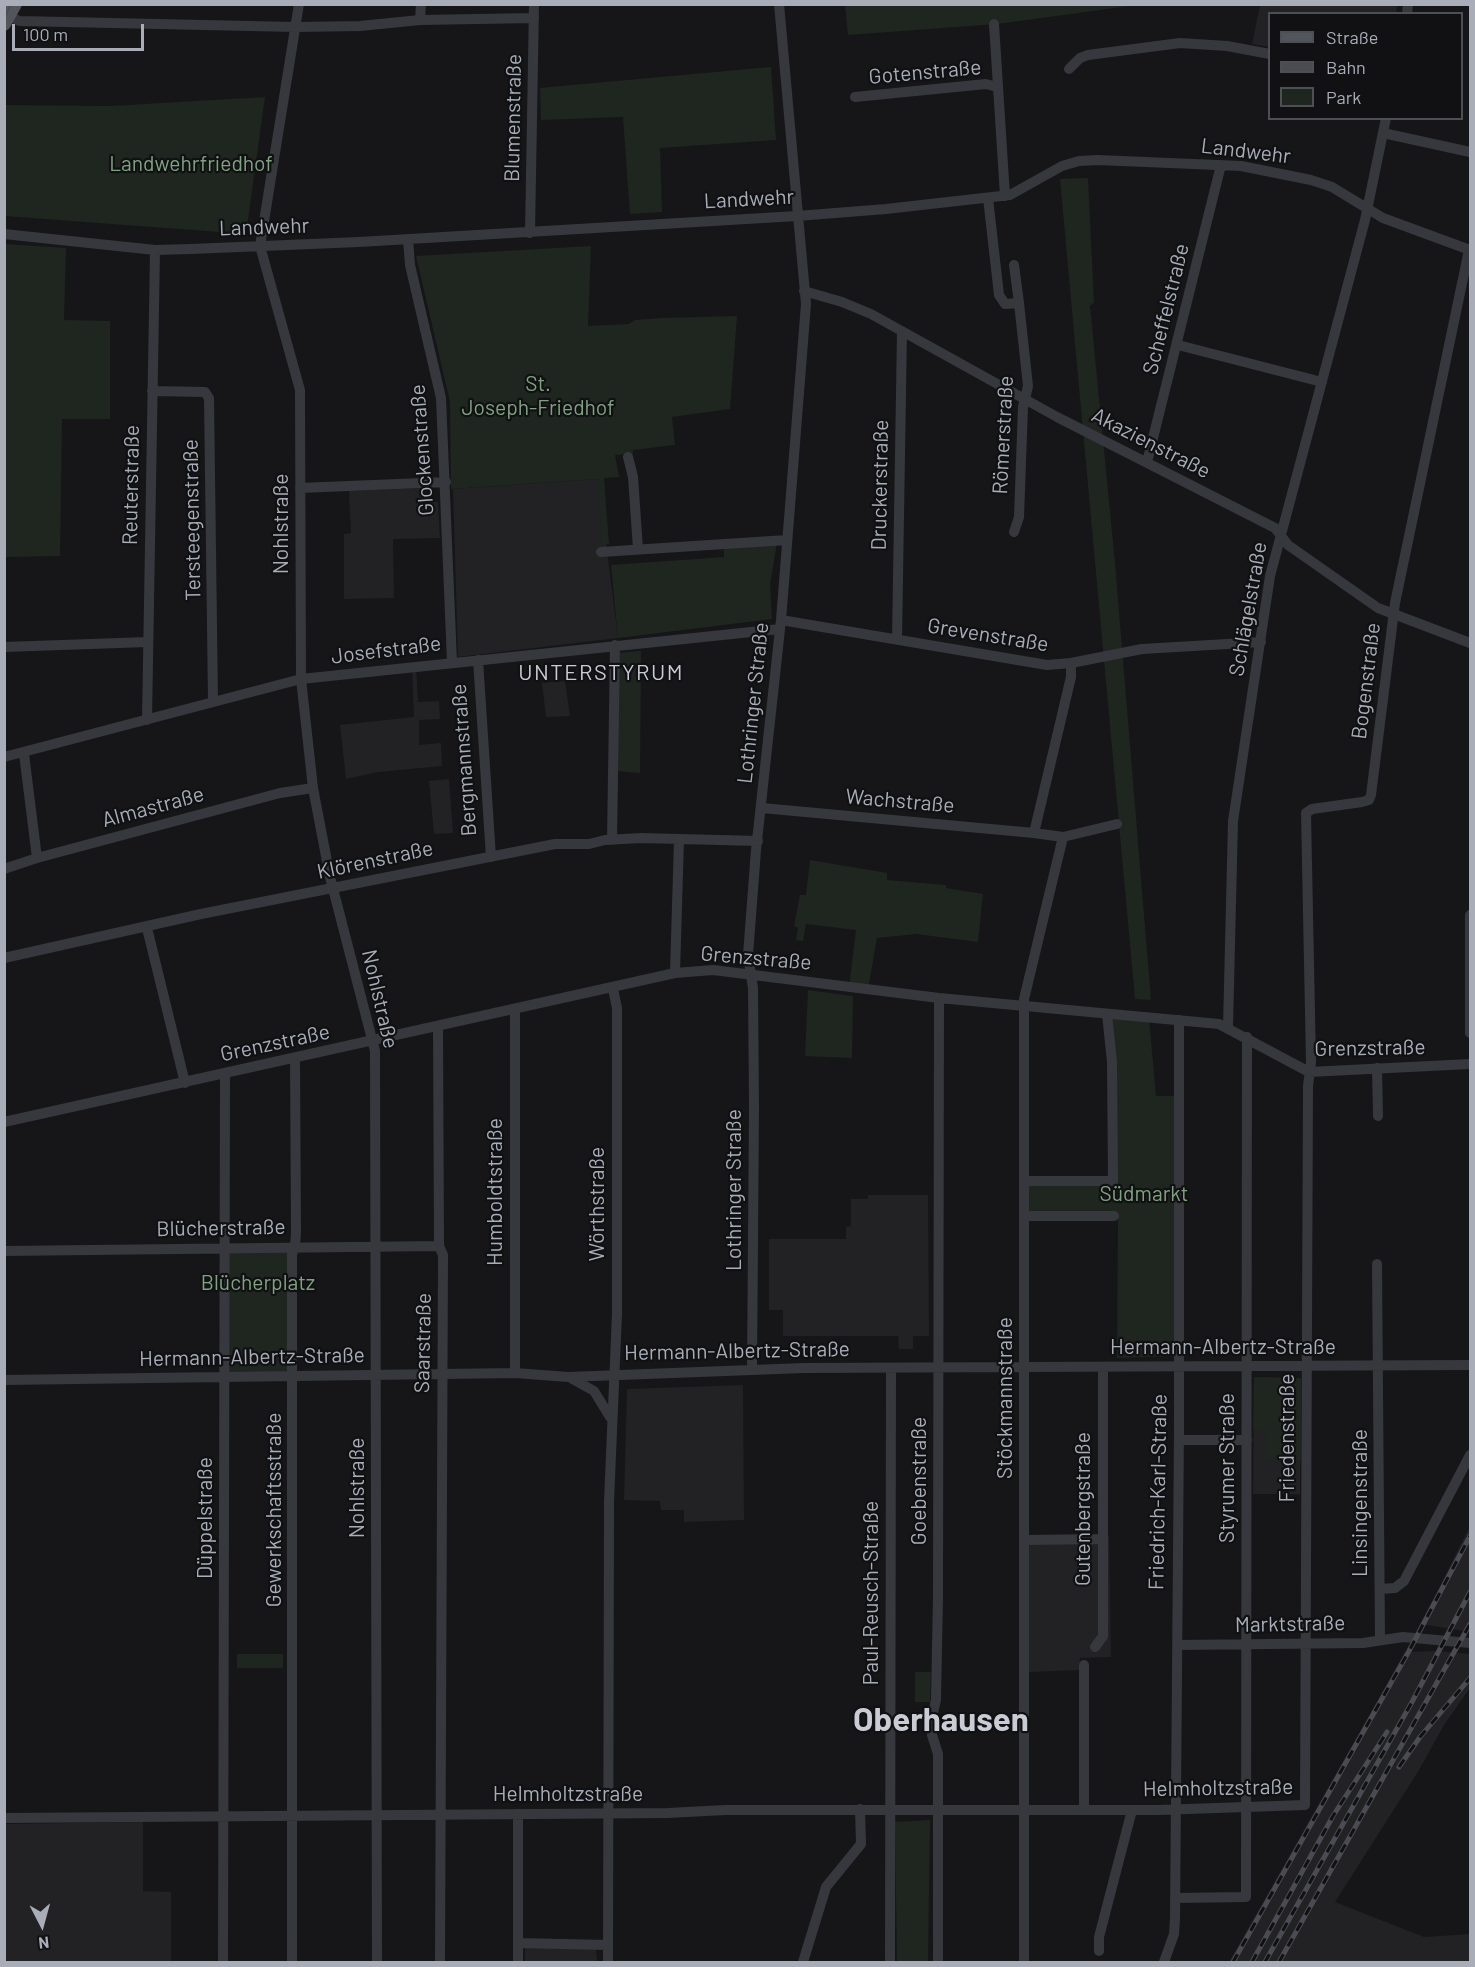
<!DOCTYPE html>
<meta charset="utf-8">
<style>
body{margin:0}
#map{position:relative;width:1475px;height:1967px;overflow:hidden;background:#161618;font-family:Barlow,sans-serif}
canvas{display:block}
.frame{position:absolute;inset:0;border:6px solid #a8adb8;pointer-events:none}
.legend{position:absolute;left:1268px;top:12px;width:195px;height:108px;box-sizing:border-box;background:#111113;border:2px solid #4d4f55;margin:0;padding:8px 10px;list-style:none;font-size:18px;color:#a8adb8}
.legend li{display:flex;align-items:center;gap:12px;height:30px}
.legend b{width:30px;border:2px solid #4d4f55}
.north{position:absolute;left:12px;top:1895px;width:60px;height:60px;-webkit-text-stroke:4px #111113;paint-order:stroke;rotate:174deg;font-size:16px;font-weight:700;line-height:24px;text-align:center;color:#a8adb8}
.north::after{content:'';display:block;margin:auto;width:21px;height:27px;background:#a8adb8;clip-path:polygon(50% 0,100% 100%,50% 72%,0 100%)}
.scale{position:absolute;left:12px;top:24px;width:132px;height:27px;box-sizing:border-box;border:3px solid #a8adb8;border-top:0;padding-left:8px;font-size:18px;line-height:21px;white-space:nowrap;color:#a8adb8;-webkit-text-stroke:4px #111113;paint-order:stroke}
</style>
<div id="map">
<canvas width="1475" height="1967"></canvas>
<div class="frame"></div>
<ul class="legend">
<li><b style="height:8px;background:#53555c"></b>Straße</li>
<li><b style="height:8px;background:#4a4c52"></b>Bahn</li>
<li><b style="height:16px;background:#1e261f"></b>Park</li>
</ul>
<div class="north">N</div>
<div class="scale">100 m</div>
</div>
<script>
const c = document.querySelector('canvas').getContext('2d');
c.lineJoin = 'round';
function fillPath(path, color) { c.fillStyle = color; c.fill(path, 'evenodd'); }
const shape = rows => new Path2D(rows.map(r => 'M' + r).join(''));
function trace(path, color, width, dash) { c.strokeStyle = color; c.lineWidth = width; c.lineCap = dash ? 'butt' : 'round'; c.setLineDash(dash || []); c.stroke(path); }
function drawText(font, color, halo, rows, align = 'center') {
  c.font = font + ' Barlow,sans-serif'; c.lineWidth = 4.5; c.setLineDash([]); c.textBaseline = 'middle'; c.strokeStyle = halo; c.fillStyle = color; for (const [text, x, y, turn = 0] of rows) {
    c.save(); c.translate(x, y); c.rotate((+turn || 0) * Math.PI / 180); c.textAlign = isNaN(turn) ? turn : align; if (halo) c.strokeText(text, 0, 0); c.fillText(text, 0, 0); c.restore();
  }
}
fillPath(shape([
 [1260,5,1397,5,1396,13,1270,14,1269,47,1252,44],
 [598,479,618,638,458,657,453,489],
 [424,488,424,502,438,502,440,538,393,539,394,598,344,599,344,534,351,533,349,491],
 [412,667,416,667,418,702,439,701,440,719,419,720,419,745,441,743,442,766,378,772,346,779,340,725,414,717],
 [565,681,570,716,546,717,542,683],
 [449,779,453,833,434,834,429,781],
 [868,1195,928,1195,929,1336,913,1336,913,1349,899,1349,898,1336,783,1336,783,1310,769,1310,769,1239,846,1239,846,1227,851,1226,851,1199,868,1199],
 [1254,1377,1301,1378,1300,1494,1253,1494],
 [743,1385,744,1520,684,1522,684,1510,661,1510,660,1501,624,1500,627,1389],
 [1470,1526,1470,1632,1421,1624],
 [1026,1535,1109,1536,1111,1657,1080,1658,1079,1670,1029,1672],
 [1437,1651,1470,1654,1470,1688,1444,1725,1419,1770,1335,1902,1424,1937,1470,1934,1470,1962,1229,1962,1405,1652],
 [143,1822,143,1891,171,1892,171,1962,5,1962,5,1824],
 [525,1948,596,1948,597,1962,525,1962]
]), '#222225');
fillPath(shape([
 [845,5,1137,5,997,24,848,35],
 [771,67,776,140,660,148,662,212,630,214,623,117,541,120,540,88],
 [265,97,246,234,5,216,5,105,111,106],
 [1088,178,1094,302,1090,306,1115,563,1151,1000,1135,999,1060,179],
 [5,244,66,248,64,320,110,321,110,419,62,419,60,556,5,557],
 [591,246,588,326,629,324,635,320,662,318,737,316,730,409,672,417,675,445,633,450,633,454,615,455,619,477,604,478,609,544,602,545,598,479,451,489,450,402,416,256],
 [777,543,770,584,772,619,618,638,611,565,724,557,724,547],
 [641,651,640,773,616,771,619,653],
 [810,860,887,873,887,880,946,885,946,888,983,894,978,942,916,934,877,938,868,989,849,987,856,930,806,924,803,941,796,940,798,928,794,926,800,895,806,895],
 [808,990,853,996,852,1058,805,1056],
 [1107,1014,1149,1018,1156,1096,1180,1096,1174,1356,1117,1358,1118,1214,1029,1216,1024,1181,1113,1181],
 [295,1247,292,1376,225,1377,225,1248],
 [1254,1377,1301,1378,1301,1460,1266,1460,1266,1431,1253,1430],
 [237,1654,283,1654,283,1668,237,1668],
 [915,1672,931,1672,930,1702,915,1702],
 [930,1820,928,1962,897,1962,895,1822]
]), '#1e261f');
trace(shape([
 [299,4,260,246,300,390,301,679,313,788,330,877,375,1051,377,1962],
 [1407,14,1408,4],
 [10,16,19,21,296,27,360,26,420,20,534,18],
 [420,20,421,4],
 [994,24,1005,196],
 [1069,69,1080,58,1088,55,1180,43,1227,46,1270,54],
 [855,97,986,84,997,87],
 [1383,133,1470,152],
 [988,198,999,295,1005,304,1019,303,1028,386,1023,407,1019,517,1014,532],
 [530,233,534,4],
 [4,234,155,250,191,249,359,242,797,216,886,209,1010,195,1062,166,1079,161,1098,160,1241,166,1311,180,1332,187,1383,218,1470,250],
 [408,239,410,265,441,398,452,662],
 [1014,265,1019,303],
 [804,291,842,302,871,314,1057,417,1275,528,1288,545,1378,608,1470,643],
 [1178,345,1322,382],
 [152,391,205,392,209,398,213,702],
 [628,457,633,477,638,549],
 [1147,462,1221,165],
 [300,488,446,482],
 [601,552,787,540],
 [781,620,1047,665,1071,663,1142,649,1261,642],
 [897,639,902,331],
 [4,647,148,642],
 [478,660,491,857],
 [147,720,155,250],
 [24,754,37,858],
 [4,757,301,679,780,629],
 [762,808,1034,833],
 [1063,837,1117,824],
 [612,840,615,645],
 [4,869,37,858,280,793,313,788],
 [1470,915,1470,1033],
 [147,928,185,1083],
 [4,958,201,914,555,844,589,844,605,840,641,838,758,841],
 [675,973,679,839],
 [1228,1027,1233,821,1270,576,1365,220,1386,118],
 [438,1028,439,1246,443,1255,440,1962],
 [1377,1068,1378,1116],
 [4,1122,675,973,713,970,939,998,1219,1024,1309,1072,1470,1064],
 [1024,1181,1113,1181,1112,1062,1107,1014],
 [1024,1216,1114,1216],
 [4,1251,439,1246],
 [1377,1264,1380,1640],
 [752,1370,754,1107,753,988,748,955,756,850,781,620,806,304,779,4],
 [515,1373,515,1011],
 [569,1377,594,1391,610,1417],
 [4,1380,515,1373,568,1377,804,1368,1470,1365],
 [1179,1440,1247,1440],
 [1024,1540,1103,1539],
 [1380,1589,1395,1588,1404,1581,1470,1455],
 [1177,1645,1363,1643,1403,1637,1470,1643],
 [1095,1647,1103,1636,1103,1367],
 [1084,1810,1084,1665],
 [518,1814,518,1962],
 [4,1818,668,1813,725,1810,1158,1810,1305,1805,1308,1086,1311,1062,1306,813,1312,809,1362,802,1369,800,1371,795,1395,603,1469,250],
 [1175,1898,1246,1897,1247,1037],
 [518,1943,608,1945],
 [1099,1951,1099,1937,1132,1810],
 [223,1962,225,1074],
 [292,1962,292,1254,295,1247,296,1232,295,1059],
 [608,1962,609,1501,617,1314,617,1008,613,989],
 [803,1962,826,1887,861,1844,860,1809],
 [890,1962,891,1368],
 [938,1962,938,1754,932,1735,932,1717,936,1700,938,1597,939,998],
 [1024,1962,1024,999,1063,837,1034,833,1071,677,1071,663],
 [1164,1962,1174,1934,1175,1918,1179,1428,1179,1020]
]), '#37383d', 10);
trace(shape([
 [4,24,15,4]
]), '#53555c', 14);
trace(shape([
 [4,19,11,4]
]), '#4a4c52', 1.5);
const rail = shape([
 [1399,1767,1420,1737,1470,1678],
 [1233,1962,1409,1651,1470,1536],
 [1252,1962,1333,1816,1387,1732],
 [1265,1962,1412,1702,1470,1592],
 [1279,1962,1470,1624]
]);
trace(rail, '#4a4c52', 5);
trace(rail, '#111113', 3, [9]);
drawText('21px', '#a8adb8', '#111113', [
 ["Gotenstraße",925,72,-5],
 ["Blumenstraße",513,118,-89],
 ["Landwehr",1246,151,7],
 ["Landwehr",749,199,-3],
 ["Landwehr",264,227,-2],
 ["Scheffelstraße",1166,309,-76],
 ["Römerstraße",1003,435,-87],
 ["Akazienstraße",1151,443,27],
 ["Glockenstraße",422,450,-94],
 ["Reuterstraße",131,485,-89],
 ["Druckerstraße",880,485,-89],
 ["Tersteegenstraße",192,520,-91],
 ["Nohlstraße",281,524,-90],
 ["Schlägelstraße",1248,609,-80],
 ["Grevenstraße",988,635,9],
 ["Josefstraße",386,650,-7],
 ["Bogenstraße",1366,681,-83],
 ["Lothringer Straße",753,703,-84],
 ["Bergmannstraße",464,760,-94],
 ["Wachstraße",900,801,5],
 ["Almastraße",153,807,-15],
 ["Klörenstraße",375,860,-12],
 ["Grenzstraße",756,958,5],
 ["Nohlstraße",380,999,77],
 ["Grenzstraße",275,1043,-12],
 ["Grenzstraße",1370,1048,-1],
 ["Lothringer Straße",734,1190,-90],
 ["Humboldtstraße",495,1192,-90],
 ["Wörthstraße",597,1204,-90],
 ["Blücherstraße",221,1228,-1],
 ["Saarstraße",423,1343,-89],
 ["Hermann-Albertz-Straße",1223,1347],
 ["Hermann-Albertz-Straße",737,1351,-1],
 ["Hermann-Albertz-Straße",252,1357,-1],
 ["Stöckmannstraße",1005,1398,-90],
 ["Friedenstraße",1287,1438,-90],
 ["Styrumer Straße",1227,1468,-90],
 ["Goebenstraße",919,1481,-90],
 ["Nohlstraße",357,1488,-90],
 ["Friedrich-Karl-Straße",1158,1492,-89],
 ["Linsingenstraße",1360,1503,-90],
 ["Gutenbergstraße",1083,1509,-90],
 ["Gewerkschaftsstraße",274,1510,-90],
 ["Düppelstraße",205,1518,-90],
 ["Paul-Reusch-Straße",871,1593,-90],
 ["Marktstraße",1290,1624,-1],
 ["Helmholtzstraße",1218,1788,-1],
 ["Helmholtzstraße",568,1794]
]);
drawText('21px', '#7fa381', '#111113', [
 ["Landwehrfriedhof",191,164],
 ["St.",538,384],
 ["Joseph-Friedhof",538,408],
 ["Südmarkt",1144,1194],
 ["Blücherplatz",258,1283]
]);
c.letterSpacing = '1.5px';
drawText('22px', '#c9ccd4', '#111113', [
 ["UNTERSTYRUM",601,673]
]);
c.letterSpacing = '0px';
drawText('bold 33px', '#c9ccd4', '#111113', [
 ["Oberhausen",941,1720]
]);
</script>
